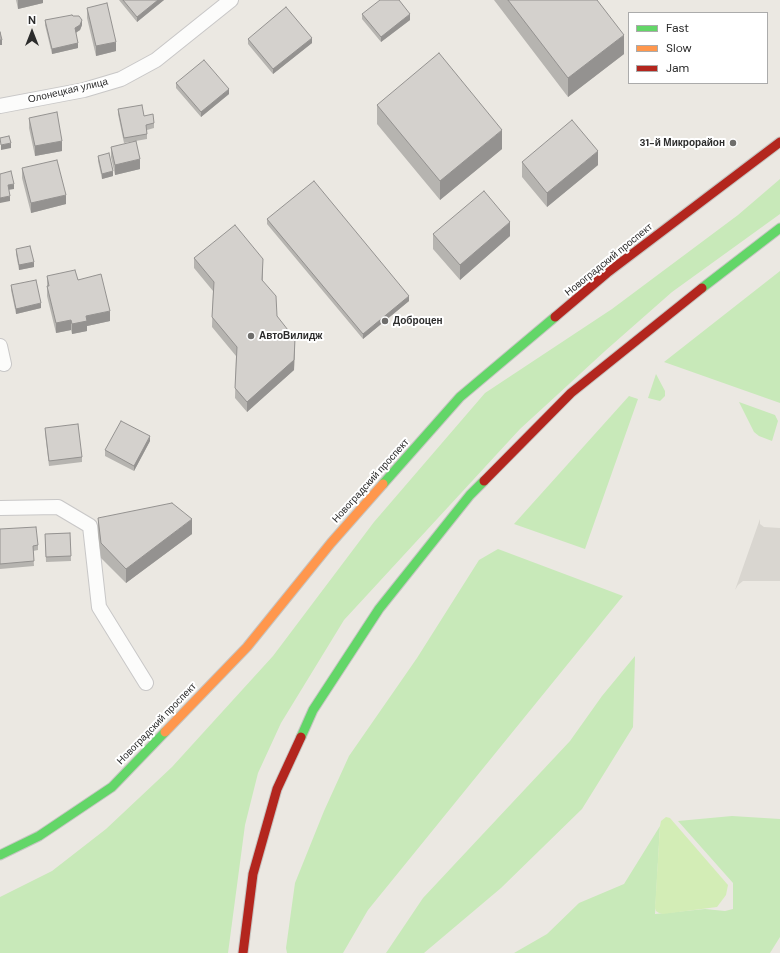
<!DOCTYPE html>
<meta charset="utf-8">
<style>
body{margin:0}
#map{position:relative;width:780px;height:953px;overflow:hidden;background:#ebe8e2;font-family:"DM Sans",sans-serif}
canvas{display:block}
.legend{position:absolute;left:628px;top:12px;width:140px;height:72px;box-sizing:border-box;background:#fff;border:1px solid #ababab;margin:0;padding:5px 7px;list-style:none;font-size:12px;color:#2c2c2c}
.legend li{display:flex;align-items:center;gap:8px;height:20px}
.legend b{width:20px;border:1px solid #ababab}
.north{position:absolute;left:12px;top:12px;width:40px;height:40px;-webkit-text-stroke:3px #fff;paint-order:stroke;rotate:0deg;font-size:11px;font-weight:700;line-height:16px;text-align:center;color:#2c2c2c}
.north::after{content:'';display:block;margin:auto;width:14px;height:18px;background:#2c2c2c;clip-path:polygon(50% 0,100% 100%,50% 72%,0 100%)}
</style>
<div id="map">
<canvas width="780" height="953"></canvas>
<ul class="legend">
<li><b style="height:5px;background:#63d668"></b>Fast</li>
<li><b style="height:5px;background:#ff974d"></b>Slow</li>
<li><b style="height:5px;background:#b3261e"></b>Jam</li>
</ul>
<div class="north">N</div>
</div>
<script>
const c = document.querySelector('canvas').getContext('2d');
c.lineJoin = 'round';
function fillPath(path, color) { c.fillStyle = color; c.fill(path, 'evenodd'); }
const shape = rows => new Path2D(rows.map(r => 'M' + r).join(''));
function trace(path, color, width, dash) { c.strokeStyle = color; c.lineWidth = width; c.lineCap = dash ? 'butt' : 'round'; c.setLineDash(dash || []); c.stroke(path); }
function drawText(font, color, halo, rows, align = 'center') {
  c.font = font + ' "DM Sans",sans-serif'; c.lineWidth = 4; c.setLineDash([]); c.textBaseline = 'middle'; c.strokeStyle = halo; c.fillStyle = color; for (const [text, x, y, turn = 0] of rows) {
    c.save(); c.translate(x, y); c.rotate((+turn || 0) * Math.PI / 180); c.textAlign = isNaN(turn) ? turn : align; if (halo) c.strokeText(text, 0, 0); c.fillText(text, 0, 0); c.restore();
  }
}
fillPath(shape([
 [780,179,780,214,672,292,605,351,520,429,344,620,281,723,258,773,245,825,228,953,0,953,0,897,52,871,106,829,172,767,273,656,374,522,485,393,612,309,738,215],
 [780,271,780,403,664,362],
 [656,374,665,391,665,396,660,401,648,398],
 [629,396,638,399,585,549,514,524],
 [739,402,775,415,778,421,772,441,759,436,754,432],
 [498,549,623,596,368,910,343,953,287,953,286,948,295,883,324,811,349,756,417,658,479,560],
 [635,656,633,727,582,809,501,888,424,953,386,953,423,898,570,741,602,696],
 [732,816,780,819,780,937,770,953,514,953,547,934,579,903,624,884,660,826,655,914,705,909,725,911,733,909,733,883,678,821]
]), '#c8e9b9');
fillPath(shape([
 [666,817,670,818,728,885,726,895,717,907,663,914,659,913,656,911,655,908,660,826,661,821]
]), '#d3edb6');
fillPath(shape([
 [760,519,760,524,764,527,780,528,780,581,743,581,738,585,735,590]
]), '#d9d6d0');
const street = shape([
 [0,106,84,90,121,79,156,60,231,0],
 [0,346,4,364],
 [0,508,58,507,90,526,99,607,146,683]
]);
const fast = shape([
 [702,288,780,228],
 [383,484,460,397,555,317],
 [301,737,313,710,379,609,470,495,484,481],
 [0,855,39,836,112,787,165,732]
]);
const slow = shape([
 [165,732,247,647,331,543,383,484]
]);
const jam = shape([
 [555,317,607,273,780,142],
 [484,481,571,393,702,288],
 [243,953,253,874,277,789,301,737]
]);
trace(street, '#c8c7c7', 16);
trace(fast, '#c6c5c2', 11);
trace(slow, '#c6c5c2', 11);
trace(jam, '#c6c5c2', 11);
trace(street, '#fcfcfb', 14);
trace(fast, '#63d668', 9);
trace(slow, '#ff974d', 9);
trace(jam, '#b3261e', 9);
fillPath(shape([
 [16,0,43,0,43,3,18,9],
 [119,0,164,0,137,22],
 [494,0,597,0,624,54,568,97],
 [87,8,116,51,96,56,87,18],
 [362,14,410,20,381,42,362,19],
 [73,16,82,25,80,30,76,33,78,48,52,54,45,25,45,20],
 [248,39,312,43,273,74,248,44],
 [176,83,229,94,201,117,176,88],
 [377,105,502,149,440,200,377,124],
 [118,109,144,116,154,123,154,128,147,130,147,139,124,143,118,114],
 [29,118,62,151,35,156,29,128],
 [111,147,140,169,115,175,111,157],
 [98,156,113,176,102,179,98,161],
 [522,162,598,165,547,207,522,177],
 [22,168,66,204,31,213,22,178],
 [267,219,409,301,363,339,267,224],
 [433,234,510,236,460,280,433,249],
 [16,249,34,267,19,270,16,254],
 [194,258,263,269,262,281,277,316,295,349,294,370,247,412,235,398,236,356,212,327,213,291,194,268],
 [47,276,78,280,110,321,87,326,87,331,72,334,71,330,56,333,47,296],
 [11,285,41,308,16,314,11,290],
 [45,428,82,457,82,462,49,466,45,433],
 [150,441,134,471,105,456,105,450],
 [98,518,192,534,126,583,101,558,98,533],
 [0,529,38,545,38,550,33,551,34,566,0,569],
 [70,533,71,561,46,562,45,534]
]), '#b6b4b0');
fillPath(shape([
 [18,0,43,0,43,3,18,9],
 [158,0,164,0,137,22,137,17],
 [410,14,410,20,381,42,381,37],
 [82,20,82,25,80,30,75,33,75,28],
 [624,35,624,54,568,97,568,78],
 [312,38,312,43,273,74,273,69],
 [0,40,2,40,2,45,0,45],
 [116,42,116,51,96,56,96,46],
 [78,43,78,48,52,54,52,49],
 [229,89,229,94,201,117,201,112],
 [502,130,502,149,440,200,440,181],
 [62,141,62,151,35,156,35,146],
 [11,143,11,148,1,150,1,145],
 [598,151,598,165,547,207,547,193],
 [140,159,140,169,115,175,115,165],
 [113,171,113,176,102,179,102,174],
 [14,184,14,189,8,190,8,185],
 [66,195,66,204,31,213,31,203],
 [10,196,10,201,0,203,0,198],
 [510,222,510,236,460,280,460,265],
 [263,259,263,269,262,290,262,280],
 [34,262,34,267,19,270,19,265],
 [409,296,409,301,363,339,363,334],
 [41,303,41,308,16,314,16,309],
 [110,311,110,321,87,326,87,331,72,334,72,324,86,316],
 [71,320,71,330,56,333,56,323],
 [295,339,294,370,247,412,247,402],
 [150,436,150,441,134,471,134,466],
 [192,519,192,534,126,583,126,569]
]), '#949290');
const building = shape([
 [123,0,158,0,137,17,123,0],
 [380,0,399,0,410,14,381,37,362,14,380,0],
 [508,0,597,0,624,35,568,78,508,0],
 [107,3,116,42,96,46,87,8,107,3],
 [286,7,312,38,273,69,248,39,286,7],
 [72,15,73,16,79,16,82,20,80,25,75,28,78,43,52,49,45,20,72,15],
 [0,32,2,40,0,40,0,32],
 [439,53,502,130,440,181,377,105,439,53],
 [204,60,229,89,201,112,176,83,204,60],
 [142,105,144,116,153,114,154,123,146,125,147,134,124,138,118,109,142,105],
 [57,112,62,141,35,146,29,118,57,112],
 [572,120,598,151,547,193,522,162,572,120],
 [9,136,11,143,1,145,0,138,9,136],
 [136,141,140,159,115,165,111,147,136,141],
 [109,153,113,171,102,174,98,156,109,153],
 [57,160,66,195,31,203,22,168,57,160],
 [11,171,14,184,8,185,10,196,0,198,0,174,11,171],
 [314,181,409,296,363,334,267,219,314,181],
 [484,191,510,222,460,265,433,234,484,191],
 [235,225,263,259,262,280,276,296,277,316,295,339,294,360,247,402,235,388,237,347,212,317,214,282,194,258,235,225],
 [30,246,34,262,19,265,16,249,30,246],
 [75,270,78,280,101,274,110,311,86,316,87,321,72,324,71,320,56,323,47,286,49,286,47,276,75,270],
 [36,280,41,303,16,309,11,285,36,280],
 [121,421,150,436,134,466,105,450,121,421],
 [78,424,82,457,49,461,45,428,78,424],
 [172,503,192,519,126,569,101,543,98,518,172,503],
 [36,527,38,545,33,546,34,561,0,564,0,529,36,527],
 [70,533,71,556,46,557,45,534,70,533]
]);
fillPath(building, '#d4d1cd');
trace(building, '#949290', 1);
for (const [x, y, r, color] of [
 [733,143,4,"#6f6e6c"],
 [385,321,4,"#6f6e6c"],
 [251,336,4,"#6f6e6c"]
]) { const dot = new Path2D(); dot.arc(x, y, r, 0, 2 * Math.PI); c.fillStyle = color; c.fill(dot); trace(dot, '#fff', 1.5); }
drawText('10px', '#2c2c2c', '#fff', [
 ["Олонецкая улица",68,91,-13],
 ["Новоградский проспект",609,260,-39],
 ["Новоградский проспект",371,481,-48],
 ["Новоградский проспект",157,724,-46]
]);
drawText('bold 10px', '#2c2c2c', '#fff', [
 ["31-й Микрорайон",725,143,"right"],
 ["Доброцен",393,321],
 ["АвтоВилидж",259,336]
], 'left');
</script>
